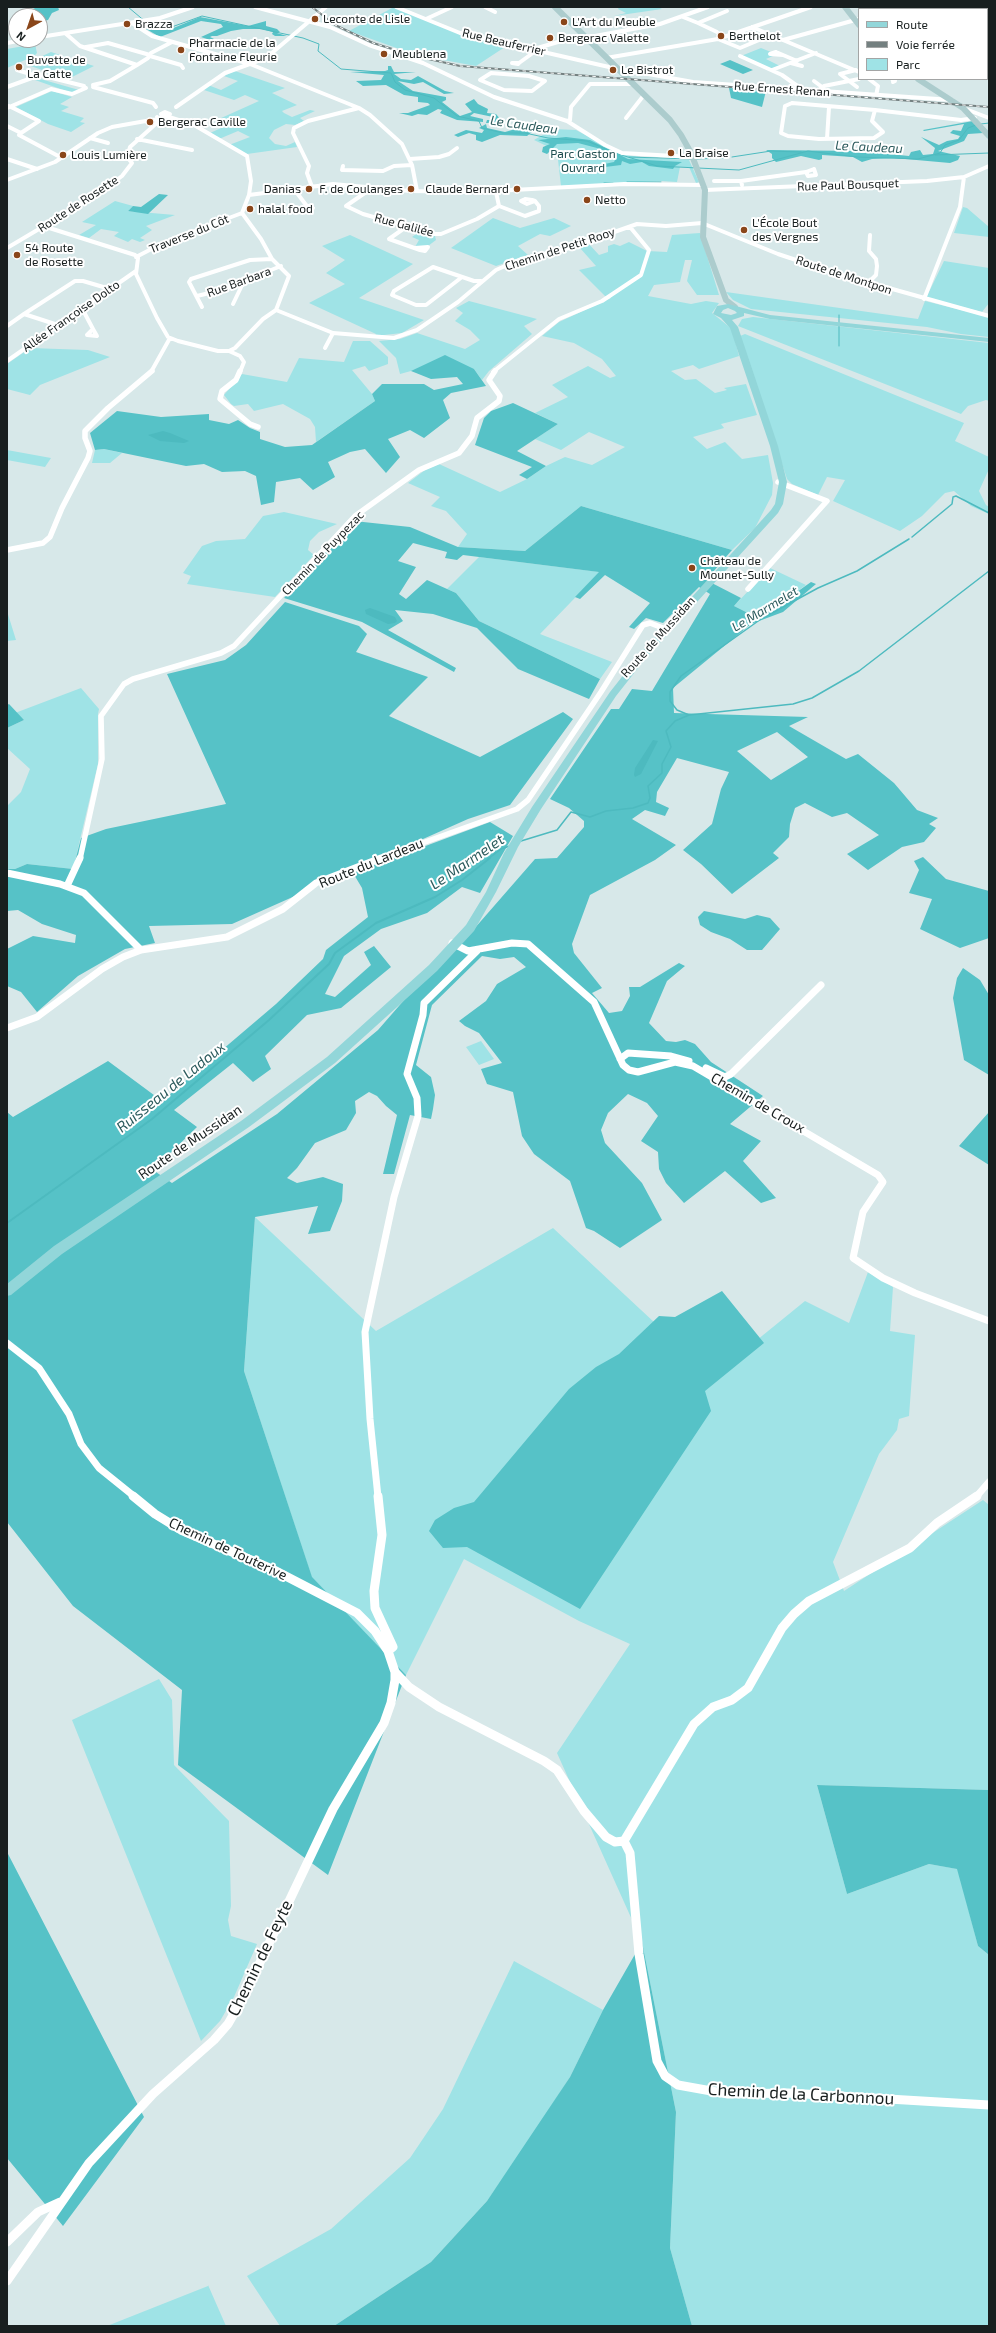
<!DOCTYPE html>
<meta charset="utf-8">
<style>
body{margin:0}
#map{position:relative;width:996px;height:2333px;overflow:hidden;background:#d7e8e9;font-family:"Exo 2",sans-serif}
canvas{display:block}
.frame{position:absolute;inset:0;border:8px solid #181f1f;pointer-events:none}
.legend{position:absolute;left:858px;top:8px;width:130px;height:72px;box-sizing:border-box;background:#fff;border:1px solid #a3a5a5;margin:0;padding:5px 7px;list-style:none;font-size:12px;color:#181f1f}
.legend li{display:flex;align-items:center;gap:8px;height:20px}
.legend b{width:20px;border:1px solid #a3a5a5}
.north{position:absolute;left:8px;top:8px;width:40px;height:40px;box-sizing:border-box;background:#fff;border:1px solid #a3a5a5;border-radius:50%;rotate:220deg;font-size:11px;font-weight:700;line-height:16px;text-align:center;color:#181f1f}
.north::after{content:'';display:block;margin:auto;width:14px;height:18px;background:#8a461a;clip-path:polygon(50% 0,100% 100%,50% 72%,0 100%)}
</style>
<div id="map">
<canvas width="996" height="2333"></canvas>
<div class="frame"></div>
<ul class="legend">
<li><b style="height:5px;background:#92d6d9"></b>Route</li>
<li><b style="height:5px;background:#748080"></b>Voie ferrée</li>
<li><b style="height:11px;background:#9fe3e6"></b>Parc</li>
</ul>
<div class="north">N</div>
</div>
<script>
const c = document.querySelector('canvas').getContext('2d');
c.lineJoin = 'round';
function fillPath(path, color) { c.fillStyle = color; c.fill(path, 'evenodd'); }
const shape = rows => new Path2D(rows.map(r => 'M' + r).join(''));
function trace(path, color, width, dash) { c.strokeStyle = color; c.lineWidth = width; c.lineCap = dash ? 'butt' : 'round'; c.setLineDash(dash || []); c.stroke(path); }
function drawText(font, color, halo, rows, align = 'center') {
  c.font = font + ' "Exo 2",sans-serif'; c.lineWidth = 4; c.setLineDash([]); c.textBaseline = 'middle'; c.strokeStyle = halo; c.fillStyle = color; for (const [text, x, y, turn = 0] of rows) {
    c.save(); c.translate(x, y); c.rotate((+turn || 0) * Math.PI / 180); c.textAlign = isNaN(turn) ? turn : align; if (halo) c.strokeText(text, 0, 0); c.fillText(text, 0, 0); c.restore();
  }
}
fillPath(shape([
 [394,7,457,33,508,45,476,66,416,55,349,31],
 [619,7,657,7,662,9,614,16,626,13,618,9],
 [35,44,37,53,34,56,7,68,7,49],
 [761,48,771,52,768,54,773,56,766,59,780,66,772,69,741,56],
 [51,52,94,66,68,79,25,64],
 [235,71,285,88,272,93,297,105,282,111,284,113,292,117,310,110,315,111,300,118,304,121,295,125,286,124,274,130,269,138,275,144,286,146,295,142,297,147,247,154,229,145,250,137,238,131,219,139,210,133,230,124,219,119,259,101,245,95,234,100,201,89,208,85,221,90,238,81,224,76],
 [40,79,44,80,79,90,72,93,35,80],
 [52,91,72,97,60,104,69,107,61,111,84,118,80,122,85,123,71,132,48,124,16,107],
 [553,129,576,130,621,154,647,158,689,160,699,182,696,183,689,167,680,167,677,182,662,181,561,186,557,151,534,140],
 [115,201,133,206,128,211,175,215,146,226,152,230,140,238,145,240,140,242,132,239,128,242,114,236,119,232,101,229,89,238,79,235,96,225,82,222],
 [963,207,967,208,989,227,989,237,954,233],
 [493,218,520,228,554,218,571,226,550,236,540,234,518,246,528,255,496,266,451,248],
 [419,232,435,236,436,240,428,246,415,247,419,240,412,237],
 [700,233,719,295,697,295,687,281,692,260,685,260,680,282,654,285,648,296,691,304,706,301,719,303,712,313,732,329,739,356,699,369,693,365,671,371,685,380,696,379,715,393,727,390,724,388,746,384,757,415,721,424,724,428,693,437,707,449,725,442,742,459,768,455,773,483,772,495,755,528,732,550,581,506,525,551,458,547,467,534,446,511,431,506,440,497,408,483,425,470,439,464,500,492,527,479,546,466,565,457,592,465,625,447,589,432,561,450,535,439,558,424,535,413,568,397,552,385,588,366,610,378,616,376,602,359,574,343,542,336,559,322,611,298,605,296,579,270,596,266,580,248,588,243,599,255,608,252,608,246,614,244,620,246,629,242,647,251,667,252,672,235],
 [350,235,413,264,359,298,424,320,402,333,375,336,376,334,309,303,345,284,326,273,345,260,322,246],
 [944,261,989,268,989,303,982,312,926,298],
 [726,292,918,319,925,301,989,317,989,337,961,334,927,327,751,309,733,300],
 [469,301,537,319,524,326,532,334,489,371,482,380,474,369,411,371,400,374,396,358,379,341,400,339,417,333,465,349,480,340,470,330,455,321,463,313,456,308],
 [753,317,989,343,989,401,986,400,968,406,961,414,738,326,742,319],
 [745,334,964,423,955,441,989,457,989,469,979,491,986,505,989,507,989,514,971,506,954,491,945,493,922,516,900,531,833,501,845,480,827,477,818,495,792,484,787,479,740,336],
 [353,341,370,341,388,357,388,364,369,371,365,366,352,370,372,394,375,401,316,442,315,427,310,419,283,404,254,411,248,404,234,406,231,404,224,395,242,374,287,382,299,358,344,362],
 [30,348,88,350,110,357,40,385,30,395,7,389,7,364],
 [104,449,122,453,110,463,92,463,95,450],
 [7,450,51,458,45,467,7,460],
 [284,512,337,524,319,532,310,541,308,550,314,555,275,597,187,584,191,576,183,573,202,546,216,541,245,539,263,516],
 [479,557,600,572,540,634,612,662,600,679,479,621,456,593,447,589],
 [770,568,806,585,770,611,752,615,734,606],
 [7,611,16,640,7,641],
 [81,688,99,709,98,714,98,764,73,869,27,864,15,869,7,869,7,806,21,792,30,769,7,748,7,728,24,720,15,713],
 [481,1041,494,1059,479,1065,466,1047],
 [255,1217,376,1331,553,1228,655,1323,741,1353,805,1301,849,1323,868,1272,893,1287,890,1331,915,1335,909,1416,899,1419,897,1430,879,1454,833,1562,844,1591,983,1500,989,1505,989,1790,817,1785,847,1894,929,1864,958,1869,978,1946,989,1955,989,2326,692,2326,670,2248,676,2112,642,1942,557,1753,630,1644,579,1621,464,1559,406,1675,312,1578,244,1371],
 [159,1679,172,1700,174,1765,229,1821,231,1906,228,1920,231,1936,257,1944,234,1997,220,2021,201,2041,72,1720],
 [514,1961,603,2010,570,2077,525,2147,487,2201,431,2262,334,2326,280,2326,247,2276,331,2229,410,2158,443,2109],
 [208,2285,226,2326,107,2326,208,2286]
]), '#9fe3e6');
fillPath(shape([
 [31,7,58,7,59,10,52,13,48,20,40,22,40,16,23,14,35,9],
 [200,17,248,26,266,21,266,26,277,29,280,32,277,33,287,36,275,36,272,34,273,32,262,29,243,29,231,31,217,36,212,36,210,37,214,39,210,40,201,37,223,27,221,24,201,21,160,37,146,29,154,26,171,29],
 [730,60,753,70,743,74,720,64],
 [388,66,391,66,394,72,416,72,394,74,401,79,411,80,418,76,445,91,454,93,444,94,423,82,414,84,398,81,413,91,446,97,446,100,442,102,460,116,472,112,465,104,474,99,478,104,488,109,487,113,496,114,501,120,498,123,486,123,487,120,493,120,493,117,474,113,470,116,483,119,483,122,457,120,440,113,442,110,438,109,427,115,418,114,412,116,399,113,408,113,430,105,428,103,418,102,418,97,404,95,386,85,363,86,356,81,381,80,384,75,350,72,385,71,388,70],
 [729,88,766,91,762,107,731,98],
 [973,121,983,133,968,134,964,141,938,151,960,156,958,160,950,163,894,158,872,159,862,162,853,157,822,155,822,159,819,160,801,156,776,162,772,158,772,154,766,150,859,151,909,156,911,152,920,150,923,155,933,154,935,148,921,137,939,145,947,141,958,139,960,136,950,133,953,130,961,131,964,124,924,131,923,130],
 [521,122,533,125,533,131,527,136,500,135,482,142,476,140,476,135,469,133,458,137,454,135,466,130,482,133,484,130,479,128,486,124,487,128,505,132,512,130],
 [566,137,590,140,628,159,682,162,675,166,673,169,649,166,642,162,630,164,622,161,621,165,597,168,595,166,614,162,616,158,597,148,578,143,557,144,547,154,542,152,543,147,550,144,538,140],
 [159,194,168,195,148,214,128,211,133,206,141,207],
 [445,355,474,369,486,386,451,393,443,400,450,418,424,438,410,430,388,439,400,457,386,473,365,449,350,452,328,462,335,477,313,490,300,478,276,482,274,502,261,505,256,476,245,471,222,472,204,464,186,466,104,449,95,450,90,433,117,411,161,417,209,414,209,420,229,424,238,420,250,428,260,432,260,439,285,447,312,445,375,401,372,394,382,384,424,384,434,390,463,384,457,377,431,379,411,371],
 [513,403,558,424,517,451,546,466,527,479,519,475,532,467,475,445,484,418,491,411],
 [581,506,732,550,706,580,741,598,734,606,752,615,770,611,811,582,816,584,783,612,751,624,673,688,674,713,808,717,789,726,846,759,858,754,894,783,917,810,938,818,929,824,936,828,924,842,902,847,868,870,847,854,879,835,847,813,832,817,805,803,795,808,790,824,789,837,773,853,779,858,732,894,701,864,683,850,712,824,721,789,729,772,677,758,657,792,656,802,669,808,665,816,645,810,632,819,676,845,655,860,590,895,572,944,574,953,602,988,592,993,609,1013,622,1011,630,996,629,987,640,987,679,963,685,966,667,981,649,1023,666,1041,676,1042,685,1040,695,1044,711,1062,763,1096,730,1124,761,1141,743,1161,776,1198,761,1203,725,1171,684,1203,666,1183,659,1169,658,1152,641,1141,658,1116,647,1103,628,1094,608,1113,601,1130,605,1143,642,1183,662,1220,620,1248,594,1231,586,1228,570,1181,534,1154,522,1136,513,1092,487,1084,481,1069,502,1063,479,1033,465,1026,459,1021,486,1001,497,984,526,967,514,957,500,959,482,956,432,1005,416,1065,431,1077,435,1095,433,1109,431,1119,410,1115,394,1174,383,1174,397,1115,386,1106,377,1096,369,1092,355,1101,356,1113,346,1130,315,1143,297,1168,287,1178,297,1183,323,1177,343,1184,342,1201,330,1231,308,1234,318,1206,255,1217,244,1371,312,1577,406,1675,328,1875,178,1765,182,1690,73,1606,7,1522,7,1112,13,1117,108,1061,162,1101,276,1004,323,959,326,950,368,917,362,888,353,873,490,822,513,836,480,893,462,887,427,913,381,929,344,956,325,994,335,997,371,965,364,952,374,946,391,967,341,1008,307,1015,265,1056,271,1069,253,1082,233,1063,174,1110,197,1127,153,1170,172,1183,277,1114,378,1030,412,991,467,937,535,859,557,858,584,827,584,821,569,808,550,799,611,709,619,709,632,689,652,691,710,594,699,587,663,623,646,618,634,629,629,627,650,603,605,575,580,599,575,597,599,572,463,555,457,560,445,558,447,552,413,543,398,561,416,567,399,594,406,599,427,580,456,593,479,621,600,679,589,699,518,669,477,628,433,614,395,610,403,621,388,630,456,668,454,672,362,622,284,598,354,521,410,527,458,547,525,551],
 [777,732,808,757,771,780,737,751],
 [285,602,359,626,367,634,356,652,428,677,389,716,480,757,563,712,573,719,510,805,468,819,232,924,149,926,155,943,125,949,78,976,37,1012,21,992,7,986,7,949,33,936,75,943,76,935,42,924,18,910,7,911,7,869,15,869,27,864,73,869,81,838,106,829,226,804,167,674,225,660,246,645],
 [9,704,24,720,7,728,7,705],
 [923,857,946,879,989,891,989,938,960,948,920,929,932,899,909,893,919,870,914,861],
 [704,911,745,919,757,915,770,918,780,929,762,950,747,950,730,939,711,932,700,925,698,917],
 [963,968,980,980,989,995,989,1075,964,1060,953,998,957,978],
 [989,1112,989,1165,959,1146],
 [722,1291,764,1343,705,1391,711,1411,580,1609,467,1547,443,1548,429,1531,435,1520,454,1508,474,1502,569,1389,596,1367,619,1354,659,1316,675,1317],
 [817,1785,989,1790,989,1955,978,1946,957,1869,929,1864,847,1894],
 [7,1852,144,2117,63,2226,7,2158],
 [642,1942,676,2112,670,2248,692,2326,334,2326,431,2262,487,2201,570,2077,603,2010]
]), '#56c2c7');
fillPath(shape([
 [163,431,170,433,189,441,184,443,160,441,148,435],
 [370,608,395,617,397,621,395,623,388,624,366,614,365,610],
 [653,740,658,741,641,774,635,777,634,775,635,768]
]), '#4dbabf');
trace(shape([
 [128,7,153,28,169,28,202,16,303,38,319,44,318,51,341,69,391,73,395,82,405,90,434,98,457,116,479,121,482,128,503,133,525,133,548,138,587,141,615,153,657,166,739,170,808,151,857,157,918,159,940,153,945,145,959,140,968,128,976,125],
 [981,124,989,123],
 [935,155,989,153],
 [629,157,691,159],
 [732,157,771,151,801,152],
 [695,159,726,158],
 [627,182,661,182],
 [604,183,613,183],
 [839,315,839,346]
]), '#4dbabf', 1);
trace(shape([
 [912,537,952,504,953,497,956,496,989,513],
 [689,715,677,710,670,701,670,692,681,676,761,619,818,588,857,571,909,539],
 [521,841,557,830,571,812,590,817,606,811,633,808,648,803,650,798,648,786,662,773,662,764,671,747,666,731,675,721,689,715,793,704,812,698,859,671,989,571],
 [488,859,501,849,510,846]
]), '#4dbabf', 1.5);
trace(shape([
 [7,1223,152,1119,269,1020,329,964,335,953,376,923,435,897,462,880,490,858]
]), '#4dbabf', 2);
trace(shape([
 [255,7,330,27,369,45,423,63,494,97,567,121,605,145,622,153,692,157],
 [396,7,460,33,609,67,693,82,952,100],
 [485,7,495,12],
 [683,17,698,23,727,11],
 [426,19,452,7],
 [132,23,152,36,250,64,359,108,370,115,402,144,412,165,417,191],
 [698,23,717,32],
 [752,27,859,72],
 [65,33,80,46,137,65,148,58,151,53,172,42],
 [40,37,160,18,193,7],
 [584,38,660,24,708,7],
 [718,39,740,48,771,35],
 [783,40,859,19],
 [987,41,989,39],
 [7,43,23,40],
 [987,46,989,46],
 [86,47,108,43,150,55],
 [534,49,582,35],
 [776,52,783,55,770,54,776,52],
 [783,55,797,61],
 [150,56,181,65,183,68],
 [740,56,782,75,803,90],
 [606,58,718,39,811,7],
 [987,61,989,61],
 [512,63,519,63,518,64,512,63],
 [519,63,537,50],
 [791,63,802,66],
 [17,70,37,76],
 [772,70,816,53],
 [856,70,840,74,857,87],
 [491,73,529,76,545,81,532,91,504,90,480,80,491,73],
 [869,79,878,86,876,96],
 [892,79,895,81,893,82],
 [814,81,822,87],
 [93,85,110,81,137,65],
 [7,87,40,75,84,86],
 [93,87,153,103,156,107],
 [818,91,824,86,859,79],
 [792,103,875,110,872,121,883,132,874,138,819,139,788,136,781,133,785,106,792,103],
 [9,106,39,121,21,133],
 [176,107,225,73,266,58,326,7],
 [7,108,51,89,72,94,86,88],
 [963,108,989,118],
 [875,110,961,120,975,118],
 [166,116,194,125,247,156,251,181,249,195,242,213],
 [626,118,644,95],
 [567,121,570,120,571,107,590,84,632,84],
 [7,126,21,133],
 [21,133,19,135,62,158],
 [90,138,108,143],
 [137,139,192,150],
 [827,139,829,107],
 [7,159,37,169],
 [410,159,439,157,449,154,457,148],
 [343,166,342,170,383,171,394,166,412,165],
 [814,169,816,175,808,176,806,172,814,169],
 [7,180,55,162,98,133,112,127,157,119,170,114,165,112,161,114,164,116],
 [714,181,741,181,742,185],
 [741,181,806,172],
 [312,187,307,173,309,166,293,133,294,128,308,121,359,108],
 [372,188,346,206,363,214,433,234,441,234,477,219,499,206,496,192],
 [294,189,306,205,313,208],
 [705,190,927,181,964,177,989,166],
 [249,195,333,184,410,191,476,192,624,184,703,185],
 [525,199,532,200,535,201,527,204,521,201,525,199],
 [499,206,525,216,539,211,539,206,535,201],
 [242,213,261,239,272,259,289,276,276,310],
 [43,226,135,255,138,258,136,274,157,318,168,337,178,341,218,351,229,351,235,348,263,319,276,310],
 [406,227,389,239,420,250,425,251,428,247,415,248],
 [7,248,98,194,122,176,132,163,127,157,130,147,159,121,157,117],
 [136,257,163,243,242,213],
 [462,277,426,305,416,305,392,295,394,291,433,267,474,281,481,281],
 [868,283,876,275,877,266,876,259,869,251,870,235],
 [197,296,222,290,281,266],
 [924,299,960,207,964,177],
 [233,304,244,281],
 [202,307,189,282,191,279,250,260,272,259],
 [80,310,84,312,93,329],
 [276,310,333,333,394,338,417,330,458,302,496,270,521,259,566,249,637,224,666,226,702,223,778,254,835,273,989,316],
 [58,325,24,314,75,281,83,281,110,289],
 [7,326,24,314],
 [93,329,97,336,87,335,93,329],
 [325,348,333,333],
 [229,351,240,356,244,362,240,372],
 [7,361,136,271],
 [151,372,170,338],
 [493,372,559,319,602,301,641,275,649,250,630,227]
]), '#fff', 4);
trace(shape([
 [240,371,236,380,222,391,220,399,250,424,258,427],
 [7,550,43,543,50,537,62,508,88,458,90,451,85,438,85,431,108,408,152,371],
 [748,589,827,501,778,482],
 [80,859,102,759,101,716,124,684,133,679,221,653,234,646,355,516,419,470,459,453,472,436,477,418,499,401,500,396,489,380,495,371],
 [378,859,517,809,528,800,601,692,643,625,650,623,668,630]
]), '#fff', 5.5);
trace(shape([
 [7,873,60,884,84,893,141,950],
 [67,886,80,858],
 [452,943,468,951,512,943,528,944,594,1002,623,1065,629,1070,638,1072,675,1062,693,1066,878,1175,883,1182,863,1212,853,1258,883,1278,915,1293,989,1321],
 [7,1028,37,1017,102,969,123,957,141,950,227,937,283,909,316,883,381,858],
 [620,1059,628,1053,671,1056,689,1061],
 [706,1068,725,1077,731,1074,821,985],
 [7,1343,39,1368,69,1414,81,1444,99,1468,135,1497],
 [378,1497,370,1419,365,1332,394,1197,418,1116,417,1098,407,1074,423,1015,424,1003,477,951],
 [976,1497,989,1482]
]), '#fff', 7);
trace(shape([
 [378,1496,382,1535,374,1591,375,1608,393,1647,388,1651],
 [395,1672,409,1687,439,1707,544,1761,557,1770,584,1811,606,1837,615,1842,624,1841],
 [624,1841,630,1853,639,1954,657,2061,665,2076,678,2085,728,2094,788,2093,989,2105],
 [624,1841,694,1724,713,1707,732,1700,748,1688,782,1628,794,1614,809,1601,910,1548,937,1523,977,1496],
 [7,2242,38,2212,60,2202],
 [7,2281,89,2163,153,2094,214,2040,228,2024,243,1998,333,1809,384,1723,391,1703,395,1680,395,1672,388,1651,375,1631,357,1613,274,1570,181,1530,155,1514,133,1496]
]), '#fff', 9);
trace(shape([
 [555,7,670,120,681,135,691,153,705,190,703,237,726,300,735,307],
 [845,7,859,25],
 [984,7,989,8],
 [918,79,963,108,989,136]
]), '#accccd', 6);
fillPath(shape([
 [728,304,770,315,989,338,989,342,770,319,744,313,744,316,732,320,738,327,778,446,787,482,783,504,778,513,646,658,616,696,541,809,518,847,496,892,474,931,437,971,335,1063,249,1127,62,1254,11,1295,7,1296,7,1284,54,1246,241,1121,327,1057,429,965,466,925,486,892,504,853,532,807,610,692,640,654,771,510,775,504,779,482,770,446,730,328,721,318,713,314,717,306,728,304],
 [728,308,735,311,737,313,731,315,721,313,723,310,728,308]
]), '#92d6d9');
const rail = shape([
 [312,7,335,25,373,43,415,56,460,66,989,107]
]);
trace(rail, '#748080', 2);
trace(rail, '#fff', 1, [3.5]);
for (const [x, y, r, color] of [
 [315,19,4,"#8a461a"],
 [564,22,4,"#8a461a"],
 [127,24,4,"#8a461a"],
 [721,36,4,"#8a461a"],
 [550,38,4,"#8a461a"],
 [181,50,4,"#8a461a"],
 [384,54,4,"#8a461a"],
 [19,67,4,"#8a461a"],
 [613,70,4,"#8a461a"],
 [150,122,4,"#8a461a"],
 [671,153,4,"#8a461a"],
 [63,155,4,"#8a461a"],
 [309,189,4,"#8a461a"],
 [411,189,4,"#8a461a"],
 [517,189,4,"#8a461a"],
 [587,200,4,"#8a461a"],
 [250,209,4,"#8a461a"],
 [744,230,4,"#8a461a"],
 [17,255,4,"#8a461a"],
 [692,568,4,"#8a461a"]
]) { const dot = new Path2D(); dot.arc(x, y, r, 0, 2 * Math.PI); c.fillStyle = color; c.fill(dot); trace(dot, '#fff', 1.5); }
drawText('12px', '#181f1f', '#fff', [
 ["Leconte de Lisle",323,19],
 ["L'Art du Meuble",572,22],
 ["Brazza",135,24],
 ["Berthelot",729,36],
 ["Bergerac Valette",558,38],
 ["Pharmacie de la",189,43],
 ["Fontaine Fleurie",189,57],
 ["Meublena",392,54],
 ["Buvette de",27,60],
 ["La Catte",27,74],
 ["Le Bistrot",621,70],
 ["Bergerac Caville",158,122],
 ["La Braise",679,153],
 ["Louis Lumière",71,155],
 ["Danias",301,189,"right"],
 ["F. de Coulanges",403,189,"right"],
 ["Claude Bernard",509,189,"right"],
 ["Netto",595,200],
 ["halal food",258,209],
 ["L'École Bout",752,223],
 ["des Vergnes",752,237],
 ["54 Route",25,248],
 ["de Rosette",25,262],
 ["Château de",700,561],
 ["Mounet-Sully",700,575]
], 'left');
drawText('12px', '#181f1f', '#fff', [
 ["Rue Beauferrier",504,42,13],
 ["Rue Ernest Renan",782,89,4],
 ["Rue Paul Bousquet",848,185,-2],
 ["Route de Rosette",78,204,-33],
 ["Rue Galilée",404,225,15],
 ["Traverse du Côt",189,234,-22],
 ["Chemin de Petit Rooy",560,249,-18],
 ["Route de Montpon",844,275,18],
 ["Rue Barbara",239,282,-20],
 ["Allée Françoise Dolto",71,316,-35],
 ["Chemin de Puypezac",323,553,-46],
 ["Route de Mussidan",658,637,-48]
]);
drawText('12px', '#1d4d4f', '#fff', [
 ["Parc Gaston",583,154],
 ["Ouvrard",583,168]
]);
drawText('italic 13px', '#2c5b5d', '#fff', [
 ["Le Caudeau",524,125,8],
 ["Le Caudeau",869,147,3],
 ["Le Marmelet",765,609,-31]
]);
drawText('14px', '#181f1f', '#fff', [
 ["Route du Lardeau",371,863,-22],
 ["Chemin de Croux",758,1103,30],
 ["Route de Mussidan",190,1142,-34],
 ["Chemin de Touterive",228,1549,25]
]);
drawText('italic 15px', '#2c5b5d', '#fff', [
 ["Le Marmelet",467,862,-34],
 ["Ruisseau de Ladoux",171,1087,-39]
]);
drawText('17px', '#181f1f', '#fff', [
 ["Chemin de Feyte",260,1958,-64],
 ["Chemin de la Carbonnou",801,2094,3]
]);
</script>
